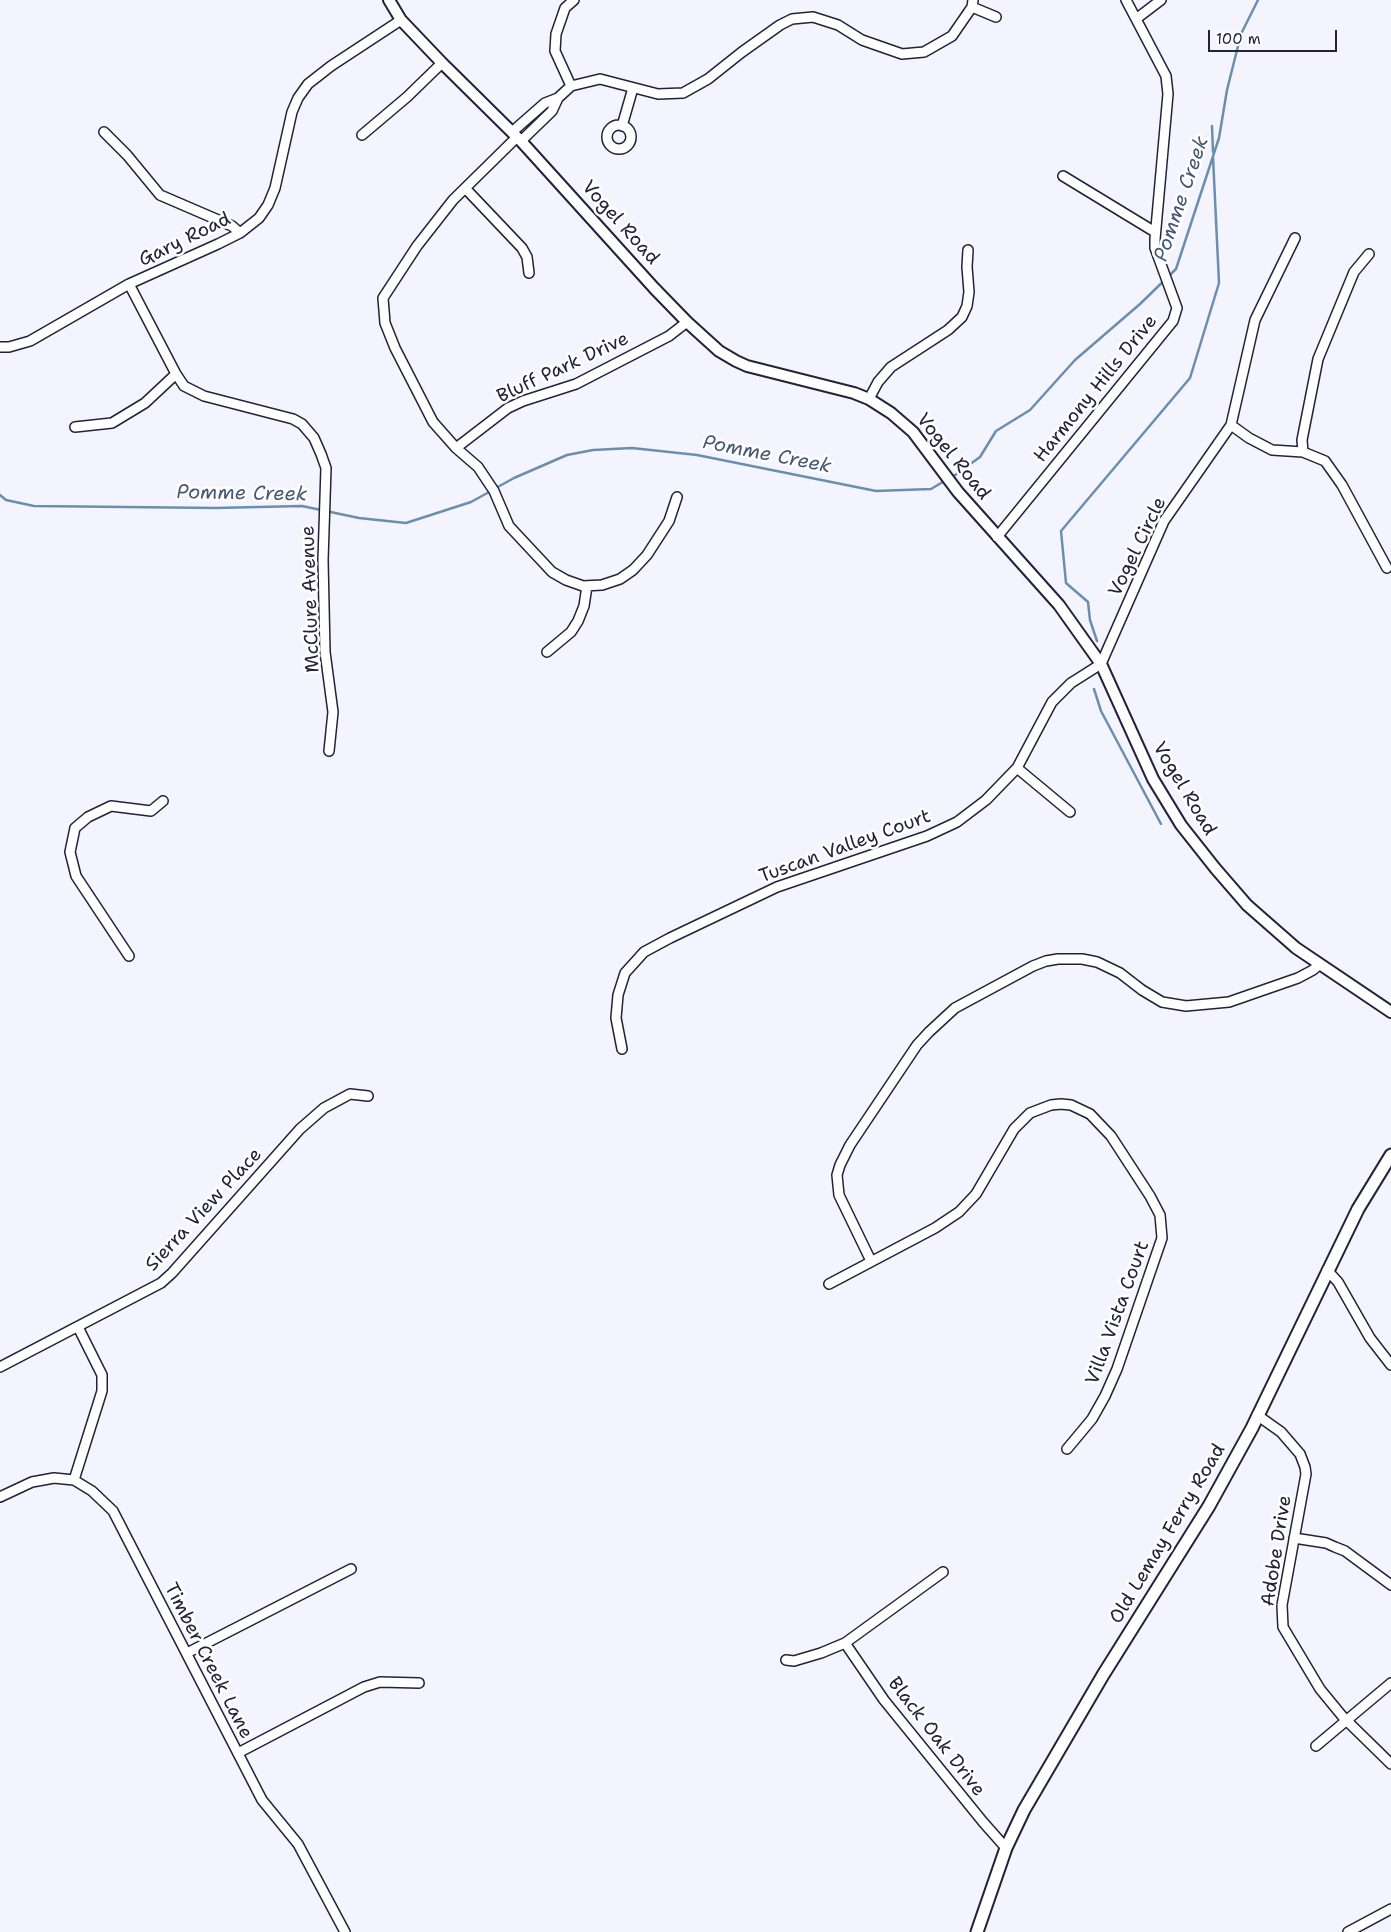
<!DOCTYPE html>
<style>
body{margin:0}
#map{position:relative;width:1391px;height:1932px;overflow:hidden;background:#f4f4fe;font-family:"Shantell Sans",sans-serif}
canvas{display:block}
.scale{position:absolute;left:1208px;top:30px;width:129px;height:22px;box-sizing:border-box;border:2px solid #22223b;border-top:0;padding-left:6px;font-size:15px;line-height:18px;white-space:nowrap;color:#22223b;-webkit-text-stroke:4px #fff;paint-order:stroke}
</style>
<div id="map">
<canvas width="1391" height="1932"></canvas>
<div class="scale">100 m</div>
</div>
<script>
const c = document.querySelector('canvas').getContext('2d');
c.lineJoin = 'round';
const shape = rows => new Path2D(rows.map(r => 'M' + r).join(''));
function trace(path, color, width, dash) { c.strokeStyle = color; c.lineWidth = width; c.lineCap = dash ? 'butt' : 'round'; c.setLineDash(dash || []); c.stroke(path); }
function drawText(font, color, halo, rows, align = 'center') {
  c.font = font + ' "Shantell Sans",sans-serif'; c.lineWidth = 5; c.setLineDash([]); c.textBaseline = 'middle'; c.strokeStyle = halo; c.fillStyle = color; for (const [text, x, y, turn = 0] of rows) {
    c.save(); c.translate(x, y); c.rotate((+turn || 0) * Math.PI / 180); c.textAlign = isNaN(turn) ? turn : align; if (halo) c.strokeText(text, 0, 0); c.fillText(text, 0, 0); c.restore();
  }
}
trace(shape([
 [1212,126,1213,152],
 [951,478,980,457,996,431,1030,410,1075,360,1140,304,1176,269,1219,138,1227,90,1241,34,1258,0],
 [496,488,514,478,567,455,593,450,632,448,697,455,876,491,931,489,946,480],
 [0,495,6,500,34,506,216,508,302,506,359,518,406,523,471,502,491,491],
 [1097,641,1090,620,1088,602,1066,583,1061,531,1190,378,1219,283,1213,157],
 [1094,689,1101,711,1161,824]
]), '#6a8fae', 2.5);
const minor = shape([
 [1126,0,1136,19],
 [972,7,996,17],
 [571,86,555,51,556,34,565,8,574,0],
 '607 137a12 12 0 1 1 24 0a12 12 0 1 1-24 0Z',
 [622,126,633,88],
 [104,132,127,155,160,195,232,226,240,233],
 [512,132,545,103,558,98,571,86,600,79,658,94,683,93,708,79,742,52,780,25,792,19,813,17,838,25,862,40,902,54,924,52,952,36,972,7,973,0],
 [362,135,407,97,442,63],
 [517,137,453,200,417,246,383,298,385,323,395,348,433,422,456,448,478,467,494,491,509,526,552,572,566,580,583,586,602,585,620,579,633,570,647,555,669,521,677,497],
 [521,141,552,111,558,98],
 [1063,176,1155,232],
 [465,188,522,248,527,257,529,273],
 [1369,254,1354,272,1318,359,1302,440,1303,452,1325,461,1342,485,1387,568],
 [129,284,176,374,184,386,204,396,293,419,302,424,314,438,321,454,326,468,323,560,325,652,333,712,329,751],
 [0,347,9,347,30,341,129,284,218,244,240,233,259,218,268,205,275,188,292,112,298,98,308,84,331,66,401,20],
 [869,399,878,382,891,367,948,330,962,317,967,306,969,292,967,267,968,250],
 [1231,425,1249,438,1272,450,1303,452],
 [75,427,112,423,145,403,176,374],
 [456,448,508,408,523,401,576,384,669,336,687,322],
 [997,537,1173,321,1177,308,1155,248,1155,239,1168,94,1166,76,1136,19,1161,0],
 [547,652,571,632,578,621,584,606,587,586],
 [1017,768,1070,812],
 [129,956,76,876,70,852,75,828,88,817,111,806,151,811,163,801],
 [622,1049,616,1018,618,995,625,973,644,952,670,938,777,887,927,836,957,822,986,800,1017,768,1052,702,1071,683,1101,664,1164,521,1231,425,1255,320,1295,238],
 [871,1261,839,1195,837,1175,840,1165,850,1145,917,1045,929,1032,955,1008,1033,966,1046,961,1058,959,1082,959,1097,962,1120,973,1142,990,1162,1002,1186,1006,1229,1002,1298,978,1313,970,1320,964],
 [1327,1270,1338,1282,1370,1338,1391,1365],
 [829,1284,935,1228,959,1212,976,1194,1014,1129,1030,1113,1051,1105,1061,1104,1071,1105,1090,1114,1111,1136,1150,1196,1160,1215,1162,1238,1117,1369,1105,1396,1092,1419,1067,1449],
 [0,1367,161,1283,172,1273,300,1129,324,1108,350,1094,368,1096],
 [1257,1415,1281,1432,1300,1454,1305,1467,1306,1474,1282,1605,1283,1627,1320,1689,1343,1717,1391,1764],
 [74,1480,102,1391,102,1375,78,1327],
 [0,1497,32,1482,54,1478,74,1480,92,1491,113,1511,262,1800,298,1844,345,1932],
 [1294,1538,1326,1543,1335,1547,1345,1551,1391,1585],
 [845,1643,884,1700,983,1822,1006,1848],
 [187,1653,351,1569],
 [786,1660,794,1661,821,1653,845,1643,943,1572],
 [1316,1746,1391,1683],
 [238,1753,364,1687,380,1682,419,1683],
 [1348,1932,1391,1909]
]);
const tertiary = shape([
 [389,0,401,20,442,63,521,141,654,288,687,322,719,351,736,361,747,366,854,393,869,399,891,413,913,432,958,492,1059,605,1101,664,1153,779,1181,825,1215,868,1247,905,1296,948,1391,1012]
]);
const secondary = shape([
 [977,1932,1006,1848,1024,1810,1103,1675,1209,1506,1252,1428,1358,1209,1391,1155]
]);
trace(minor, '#22223b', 12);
trace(tertiary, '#22223b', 14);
trace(secondary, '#22223b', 15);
trace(minor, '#fff', 9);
trace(tertiary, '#fff', 10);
trace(secondary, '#fff', 11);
drawText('19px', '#22223b', '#fff', [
 ["Vogel Road",620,223,48],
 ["Gary Road",185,240,-26],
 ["Bluff Park Drive",563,368,-25],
 ["Harmony Hills Drive",1096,389,-51],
 ["Vogel Road",953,457,51],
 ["Vogel Circle",1138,547,-64],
 ["McClure Avenue",311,599,-92],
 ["Vogel Road",1184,789,59],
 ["Tuscan Valley Court",845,847,-20],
 ["Sierra View Place",204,1210,-47],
 ["Villa Vista Court",1118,1313,-70],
 ["Old Lemay Ferry Road",1168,1534,-59],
 ["Adobe Drive",1277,1551,-81],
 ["Timber Creek Lane",208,1661,63],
 ["Black Oak Drive",936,1737,52]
]);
drawText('italic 20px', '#465875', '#fff', [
 ["Pomme Creek",1182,199,-71],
 ["Pomme Creek",767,455,11],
 ["Pomme Creek",242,494,1]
]);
</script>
